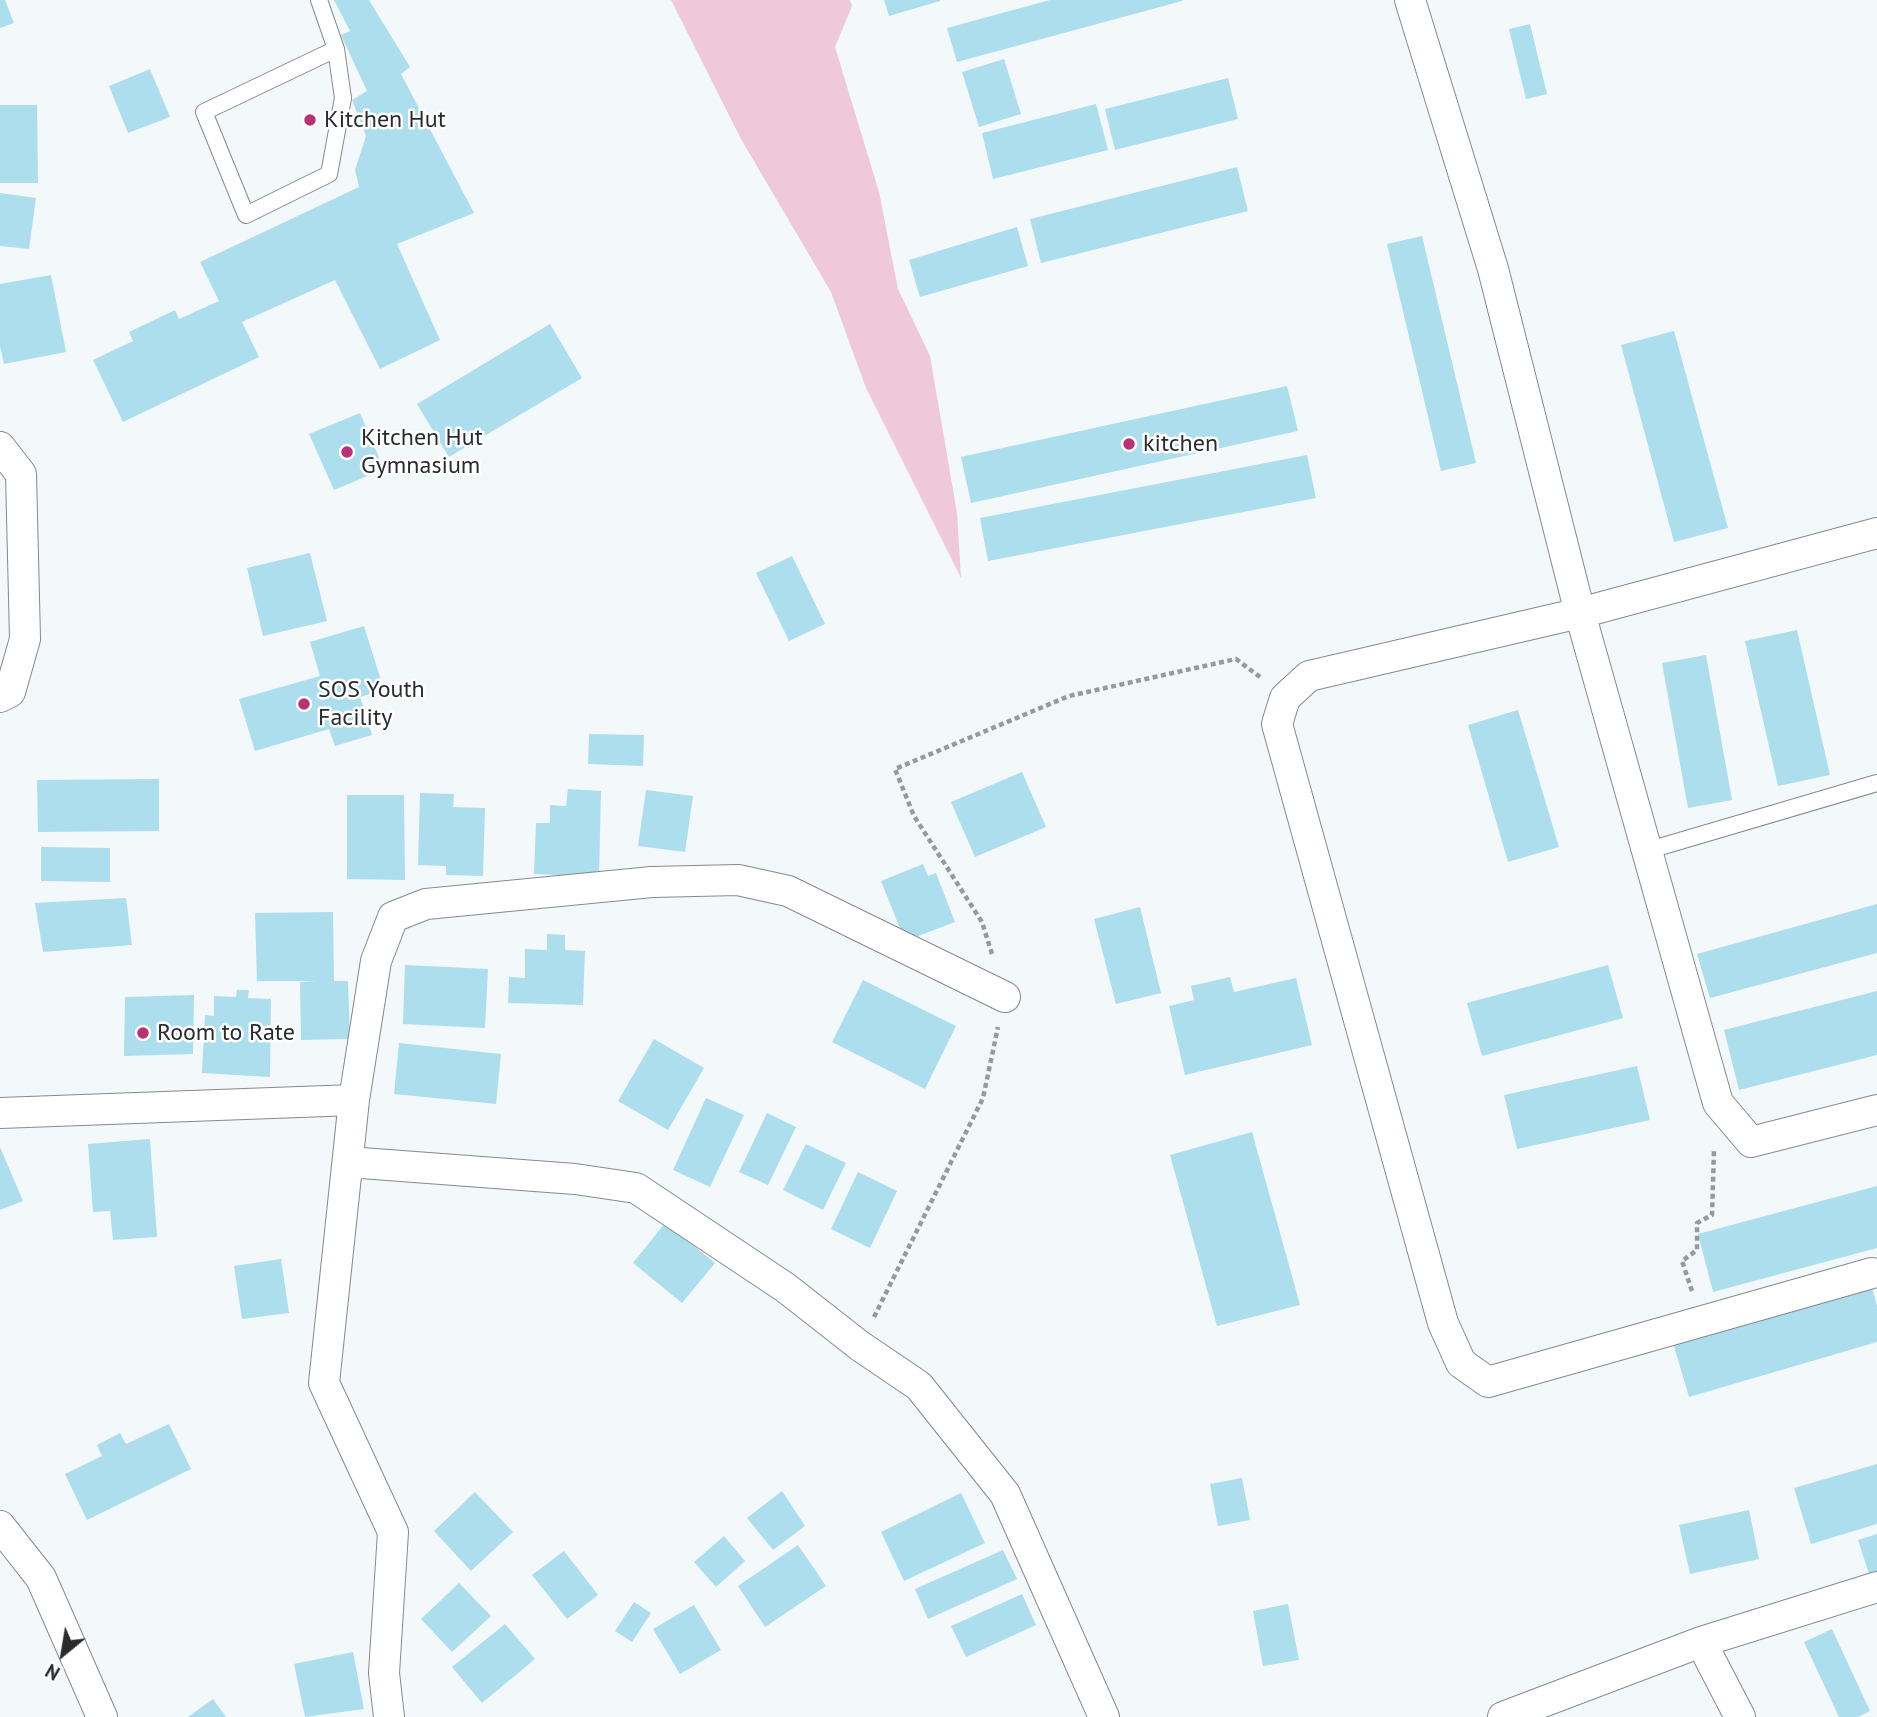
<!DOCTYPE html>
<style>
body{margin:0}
#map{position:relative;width:1877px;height:1717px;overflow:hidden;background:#f3f8fa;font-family:"PT Sans",sans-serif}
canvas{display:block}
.north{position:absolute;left:28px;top:1619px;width:70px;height:70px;-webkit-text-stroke:5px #fff;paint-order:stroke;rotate:210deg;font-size:19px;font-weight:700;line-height:28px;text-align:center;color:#292b2c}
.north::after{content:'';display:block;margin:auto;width:24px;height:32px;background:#292b2c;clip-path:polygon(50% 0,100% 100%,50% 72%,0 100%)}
</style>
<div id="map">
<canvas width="1877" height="1717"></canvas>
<div class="north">N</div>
</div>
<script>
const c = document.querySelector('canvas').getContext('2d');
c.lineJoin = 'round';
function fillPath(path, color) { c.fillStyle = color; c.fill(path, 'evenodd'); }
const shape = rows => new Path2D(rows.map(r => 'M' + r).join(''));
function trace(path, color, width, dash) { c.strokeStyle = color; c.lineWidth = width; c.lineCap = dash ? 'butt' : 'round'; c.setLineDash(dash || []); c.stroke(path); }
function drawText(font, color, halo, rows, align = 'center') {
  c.font = font + ' "PT Sans",sans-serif'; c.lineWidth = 5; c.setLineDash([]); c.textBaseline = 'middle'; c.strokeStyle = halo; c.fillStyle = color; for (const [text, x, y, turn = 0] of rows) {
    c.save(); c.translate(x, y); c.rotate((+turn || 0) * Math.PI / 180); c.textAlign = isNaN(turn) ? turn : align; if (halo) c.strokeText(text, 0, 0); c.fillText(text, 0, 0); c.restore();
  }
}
fillPath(shape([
 [671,0,850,0,852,6,835,47,879,192,898,289,930,356,957,513,961,578,866,388,831,292,741,139]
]), '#efc9d8');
fillPath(shape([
 [0,0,5,0,14,23,0,28],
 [334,0,369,0,410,67,401,74,474,213,397,244,440,340,380,369,335,280,242,322,259,357,123,422,93,360,133,341,129,332,175,310,179,319,219,301,200,262,359,187,355,170,366,136,352,100,367,91,341,35,350,31],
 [884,0,940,0,940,1,889,16],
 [1050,0,1182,0,1182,1,957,62,947,28],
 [1530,24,1547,94,1526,99,1509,29],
 [1004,59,1021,114,979,127,962,72],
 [150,69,170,117,128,133,109,86],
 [1228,78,1238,119,1115,150,1105,109],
 [1096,104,1108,150,993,179,982,133],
 [0,105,37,105,38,183,0,183],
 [1237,167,1248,211,1041,263,1030,219],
 [0,193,36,198,29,249,0,246],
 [1017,227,1028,266,920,297,909,260],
 [1422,236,1476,463,1441,471,1387,244],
 [51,275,66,352,4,364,0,346,0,284],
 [550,324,582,378,449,457,417,404],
 [1674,331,1728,528,1674,542,1621,345],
 [1287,386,1298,431,971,503,961,457],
 [360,413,384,469,334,490,309,434],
 [1307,455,1316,498,988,561,980,518],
 [310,553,327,621,263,636,247,568],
 [792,556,825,624,789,641,756,573],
 [364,626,384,690,360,697,372,735,335,746,329,729,255,751,239,699,320,676,310,642],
 [1797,630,1830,775,1778,786,1745,641],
 [1706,655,1732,800,1688,808,1662,663],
 [1518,710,1559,847,1508,862,1468,725],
 [589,734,644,735,643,766,588,764],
 [1022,772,1046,827,975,857,951,802],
 [159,779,159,831,38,832,37,780],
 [568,789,601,791,599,877,534,874,536,823,550,823,550,805,566,806],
 [646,790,693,796,685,852,638,846],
 [420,793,454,794,453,807,485,808,483,876,446,875,446,866,418,865],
 [347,795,404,795,405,880,347,879],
 [41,847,110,848,110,882,41,881],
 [923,864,928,876,936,873,955,922,905,941,881,881],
 [126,898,132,945,43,952,35,903],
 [1877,904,1877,953,1710,998,1697,954],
 [1140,907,1161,993,1116,1004,1094,919],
 [333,912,334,981,348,981,350,1039,301,1040,300,982,316,981,257,981,255,913],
 [547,934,565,935,565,950,585,951,583,1005,508,1003,509,977,525,978,525,949,547,950],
 [405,965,488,969,485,1028,403,1024],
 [1608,965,1623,1018,1482,1056,1467,1003],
 [1230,977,1234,992,1296,978,1312,1045,1185,1075,1169,1006,1194,1000,1191,986],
 [863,980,956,1026,925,1089,832,1042],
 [237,990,249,990,248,998,271,999,270,1077,202,1073,205,1015,214,1016,214,996,236,997],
 [1877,991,1877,1055,1739,1090,1724,1030],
 [194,995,193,1054,124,1056,125,997],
 [654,1039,704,1068,668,1130,618,1101],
 [399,1043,501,1054,496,1104,394,1094],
 [1637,1066,1650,1120,1517,1149,1504,1095],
 [706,1098,744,1115,710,1187,673,1170],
 [767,1113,796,1127,768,1185,739,1172],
 [1252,1132,1300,1305,1217,1326,1170,1155],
 [150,1139,157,1237,113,1240,110,1211,93,1212,88,1144],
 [806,1144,846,1163,823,1210,783,1190],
 [0,1147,23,1201,0,1210],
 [858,1172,897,1191,870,1248,831,1229],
 [1877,1186,1877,1248,1713,1292,1698,1234],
 [665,1223,715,1263,682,1303,633,1263],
 [281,1259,289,1313,242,1319,234,1266],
 [1871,1284,1877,1306,1877,1342,1689,1397,1673,1343],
 [169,1424,191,1469,87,1520,65,1474,102,1456,97,1445,120,1433,126,1444],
 [1877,1464,1877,1524,1811,1544,1794,1488],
 [1242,1478,1250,1520,1218,1526,1210,1484],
 [782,1491,805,1526,773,1550,747,1518],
 [475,1492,513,1532,471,1571,434,1531],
 [961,1493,985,1543,904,1581,881,1532],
 [1749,1510,1759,1559,1690,1574,1679,1525],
 [1877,1534,1877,1582,1872,1583,1858,1540],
 [724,1536,745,1561,716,1587,694,1562],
 [798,1545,826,1586,765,1627,738,1586],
 [1003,1550,1017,1579,928,1619,915,1589],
 [564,1551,598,1595,567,1619,532,1575],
 [459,1583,491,1616,452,1652,421,1619],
 [1022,1594,1036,1625,966,1657,951,1626],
 [634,1602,651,1613,632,1642,615,1631],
 [1288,1604,1299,1660,1263,1666,1253,1611],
 [694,1605,721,1650,680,1674,653,1629],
 [505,1624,535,1659,482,1703,452,1667],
 [1832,1629,1870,1711,1858,1717,1839,1717,1804,1642],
 [353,1652,364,1709,305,1717,294,1664],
 [213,1699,226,1717,188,1717]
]), '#addeee');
const lane = shape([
 [319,0,336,49,343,98,329,174,246,215,204,112,336,49],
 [1646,851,1877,783]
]);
const street = shape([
 [1410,0,1493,269,1580,613,1718,1103,1751,1142,1877,1110],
 [0,447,21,474,25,639,10,692,0,697],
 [354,1100,376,961,393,917,426,904,652,882,738,880,788,891,1005,997],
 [0,1113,354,1100,324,1383,393,1532,384,1673,389,1717],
 [348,1162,575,1179,636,1188,786,1288,860,1346,919,1386,1005,1494,1104,1717],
 [1872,1273,1488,1382,1461,1363,1443,1323,1277,724,1285,698,1309,676,1580,613,1877,533],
 [0,1526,41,1578,102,1717],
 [1701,1642,1877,1587],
 [1503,1717,1701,1642,1740,1717]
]);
trace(lane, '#858a8c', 18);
trace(street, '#858a8c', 32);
trace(shape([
 [992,954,982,922,914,816,895,769,1069,696,1236,659,1260,677],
 [1692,1291,1682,1261,1697,1250,1697,1223,1712,1215,1714,1150],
 [874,1317,983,1098,998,1027]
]), '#979a9c', 4.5, [5, 3.5]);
trace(lane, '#fff', 16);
trace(street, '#fff', 30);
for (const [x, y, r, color] of [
 [310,120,7,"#b73277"],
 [1129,444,7,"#b73277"],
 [347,452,7,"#b73277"],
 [304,704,7,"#b73277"],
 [143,1033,7,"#b73277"]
]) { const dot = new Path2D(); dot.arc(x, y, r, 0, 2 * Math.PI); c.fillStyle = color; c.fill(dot); trace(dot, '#fff', 2.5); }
drawText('24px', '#292b2c', '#fff', [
 ["Kitchen Hut",324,120],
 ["Kitchen Hut",361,438],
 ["Gymnasium",361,466],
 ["kitchen",1143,444],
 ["SOS Youth",318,690],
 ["Facility",318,718],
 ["Room to Rate",157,1033]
], 'left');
</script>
